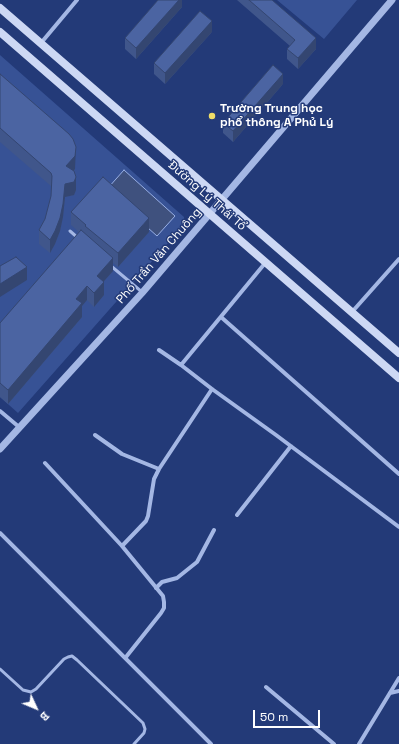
<!DOCTYPE html>
<meta charset="utf-8">
<style>
body{margin:0}
#map{position:relative;width:399px;height:744px;overflow:hidden;background:#233a78;font-family:"Space Grotesk",sans-serif}
canvas{display:block}
.north{position:absolute;left:16px;top:688px;width:40px;height:40px;-webkit-text-stroke:3px #233a78;paint-order:stroke;rotate:134deg;font-size:11px;font-weight:700;line-height:16px;text-align:center;color:#fff}
.north::after{content:'';display:block;margin:auto;width:14px;height:18px;background:#fff;clip-path:polygon(50% 0,100% 100%,50% 72%,0 100%)}
.scale{position:absolute;left:253px;top:710px;width:67px;height:18px;box-sizing:border-box;border:2px solid #fff;border-top:0;padding-left:5px;font-size:12px;line-height:14px;white-space:nowrap;color:#fff;-webkit-text-stroke:3px #233a78;paint-order:stroke}
</style>
<div id="map">
<canvas width="399" height="744"></canvas>
<div class="north">B</div>
<div class="scale">50 m</div>
</div>
<script>
const c = document.querySelector('canvas').getContext('2d');
c.lineJoin = 'round';
function fillPath(path, color) { c.fillStyle = color; c.fill(path, 'evenodd'); }
const shape = rows => new Path2D(rows.map(r => 'M' + r).join(''));
function trace(path, color, width, dash) { c.strokeStyle = color; c.lineWidth = width; c.lineCap = dash ? 'butt' : 'round'; c.setLineDash(dash || []); c.stroke(path); }
function drawText(font, color, halo, rows, align = 'center') {
  c.font = font + ' "Space Grotesk",sans-serif'; c.lineWidth = 3; c.setLineDash([]); c.textBaseline = 'middle'; c.strokeStyle = halo; c.fillStyle = color; for (const [text, x, y, turn = 0] of rows) {
    c.save(); c.translate(x, y); c.rotate((+turn || 0) * Math.PI / 180); c.textAlign = isNaN(turn) ? turn : align; if (halo) c.strokeText(text, 0, 0); c.fillText(text, 0, 0); c.restore();
  }
}
fillPath(shape([
 [277,0,357,0,324,39],
 [0,55,184,217,184,225,18,413,0,397]
]), '#375295');
const water = shape([
 [124,170,175,216,157,236,110,194,108,188,124,170]
]);
fillPath(water, '#3f517e');
trace(water, '#98afe5', 1);
trace(shape([
 [70,231,78,238],
 [111,266,142,292],
 [0,669,23,690,31,692,36,689,64,659,68,657,72,656,77,660,143,723,145,729,144,733,134,744]
]), '#a4b7e4', 3);
trace(shape([
 [41,43,77,0],
 [352,312,399,259],
 [221,317,399,474],
 [159,350,181,365,212,389,276,435,399,527],
 [181,365,266,262],
 [0,411,19,427],
 [95,435,122,454,159,469],
 [45,463,122,546,163,596,164,602,164,608,161,613,126,657],
 [237,515,291,446],
 [0,533,211,744],
 [122,546,146,521,148,516,154,479,159,469,212,389],
 [156,588,162,582,177,578,197,562,214,530],
 [266,687,334,744],
 [390,693,399,691],
 [359,744,399,678]
]), '#a4b7e4', 4);
trace(shape([
 [0,449,142,293,392,0]
]), '#a4b7e4', 7);
trace(shape([
 [0,8,399,353],
 [0,32,399,378]
]), '#cdd8f4', 8);
fillPath(shape([
 [182,0,182,7,136,59,125,49,125,38],
 [237,0,272,0,316,49,298,69,287,59,287,49,290,46],
 [212,32,165,84,154,74,154,63],
 [0,74,75,169,74,171,76,190,74,195,65,197,63,217,60,231,55,244,50,253,39,244,39,230,45,219,51,196,51,186,0,142],
 [283,84,233,142,223,133,223,123],
 [71,212,149,232,118,267,113,263,113,271,104,281,104,295,94,307,87,300,82,306,82,317,8,404,0,397,0,323,79,232,71,225]
]), '#40568b');
fillPath(shape([
 [179,0,182,0,182,7,136,59,136,48],
 [212,21,212,32,165,84,165,73],
 [316,38,316,49,298,69,298,58],
 [283,74,283,84,233,142,233,131],
 [76,147,75,169,66,179,66,166],
 [76,177,76,190,74,195,65,197,63,217,60,231,55,244,50,253,50,240,65,184],
 [149,218,149,232,118,267,118,253],
 [113,258,113,271,97,289,97,276],
 [27,267,27,280,0,297,0,284],
 [104,282,104,295,94,307,94,293],
 [87,286,87,300,82,306,82,317,8,404,8,390,76,299]
]), '#344671');
const building = shape([
 [158,0,179,0,136,48,125,38,158,0],
 [249,0,272,0,316,38,298,58,287,49,295,40,249,0],
 [200,11,212,21,165,73,154,63,200,11],
 [273,65,283,74,233,131,223,123,273,65],
 [0,74,69,134,73,139,76,147,75,156,66,166,74,171,76,177,74,182,65,184,63,204,60,218,55,231,50,240,39,230,45,219,51,196,52,176,51,173,0,128,0,74],
 [103,177,149,218,118,253,85,226,86,225,71,212,103,177],
 [81,230,113,258,97,276,104,282,94,293,87,286,76,299,82,303,8,390,0,383,0,323,81,230],
 [16,257,27,267,0,284,0,266,16,257]
]);
fillPath(building, '#4b64a2');
trace(building, '#344671', 1);
for (const [x, y, r, color] of [
 [212,116,4,"#eedd68"]
]) { const dot = new Path2D(); dot.arc(x, y, r, 0, 2 * Math.PI); c.fillStyle = color; c.fill(dot); trace(dot, '#233a78', 1.5); }
drawText('bold 12px', '#fff', '#233a78', [
 ["Trường Trung học",220,109],
 ["phổ thông A Phủ Lý",220,123]
], 'left');
drawText('12px', '#fff', '#233a78', [
 ["Đường Lý Thái Tổ",207,196,41],
 ["Phố Trần Văn Chuông",159,256,-49]
]);
</script>
